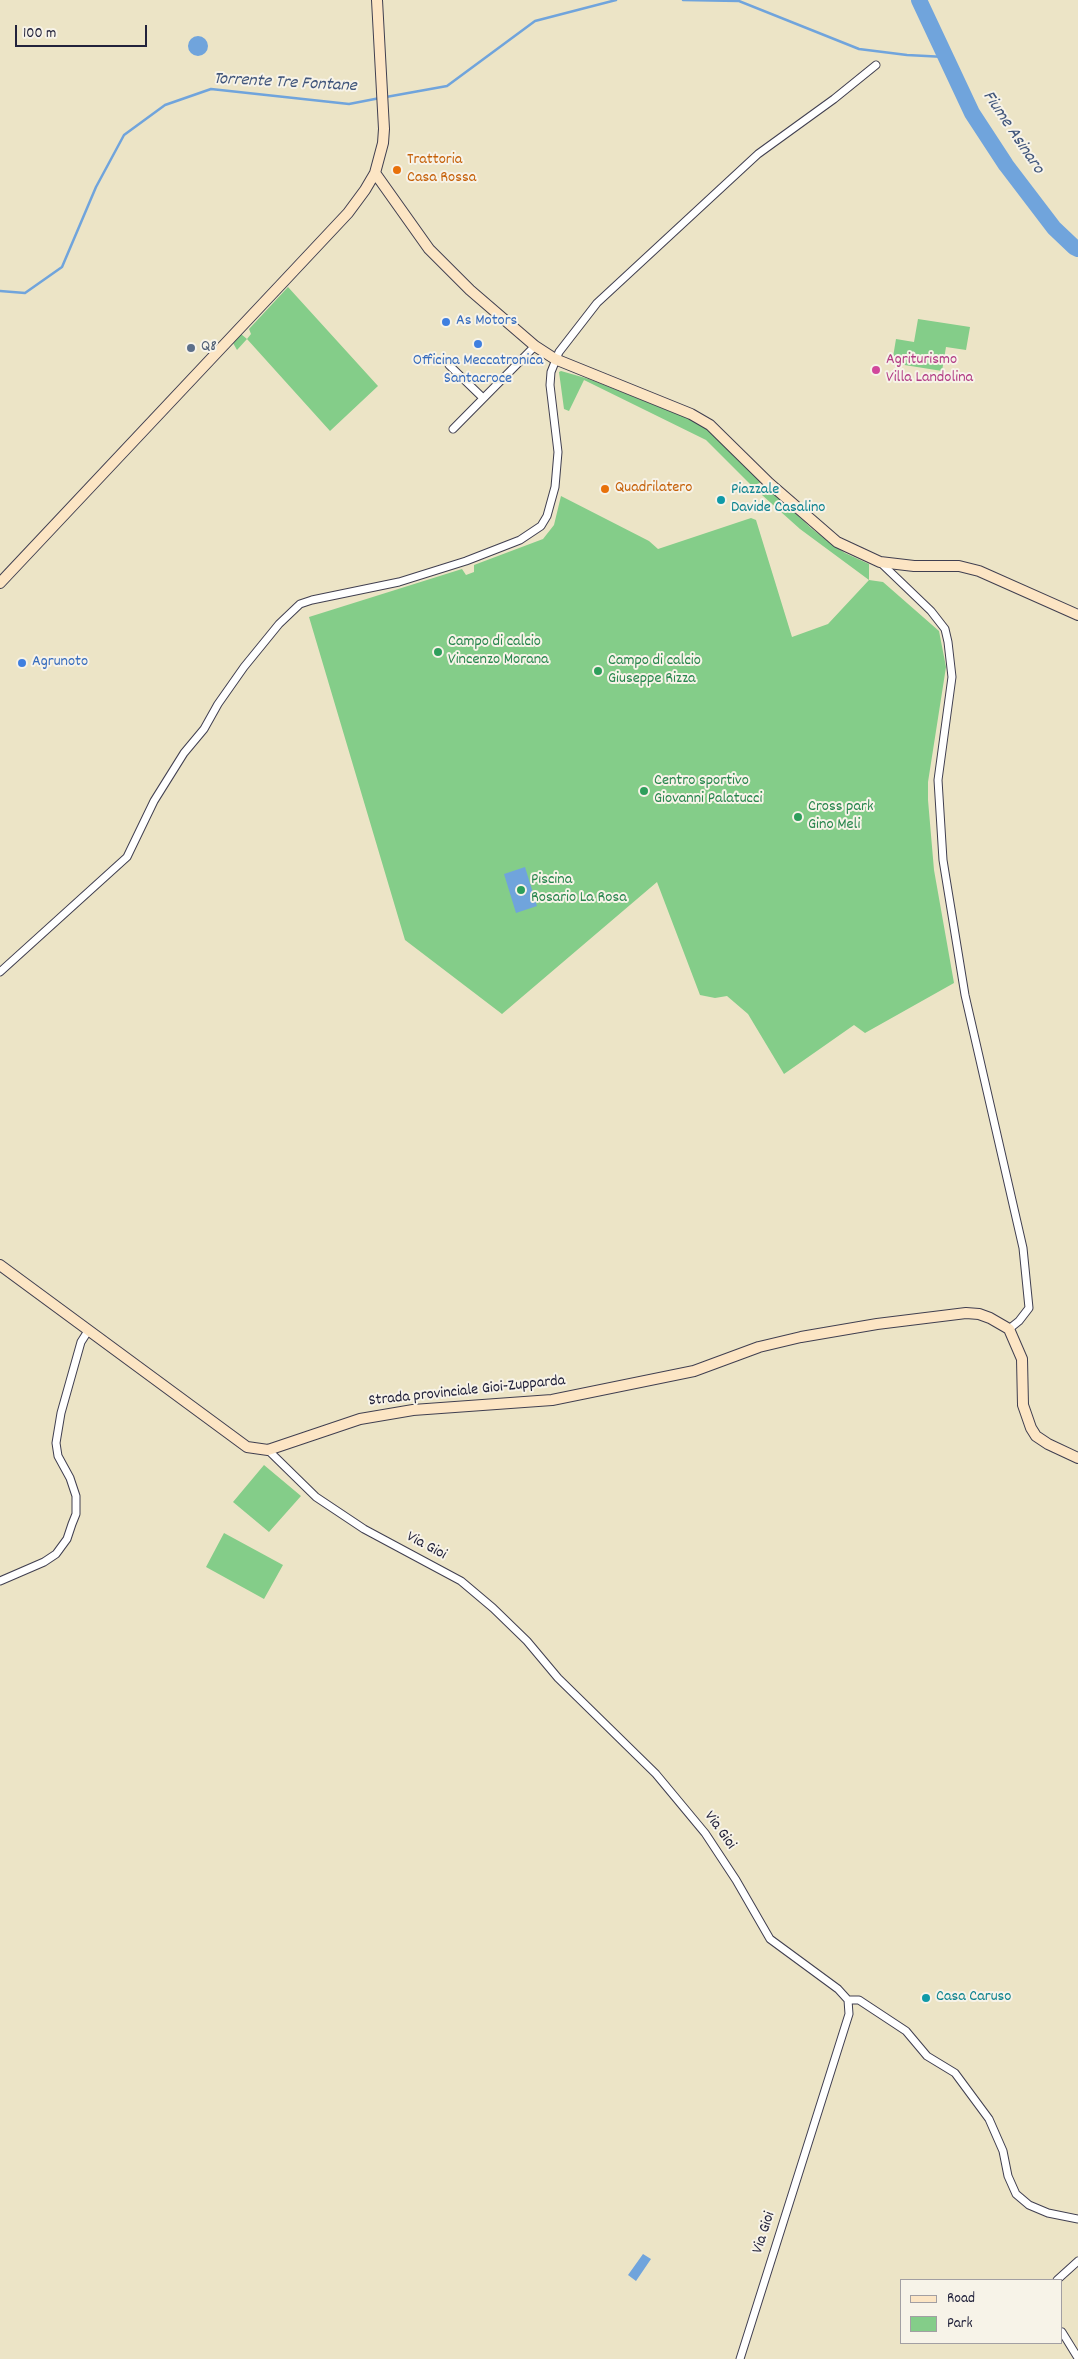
<!DOCTYPE html>
<style>
body{margin:0}
#map{position:relative;width:1078px;height:2359px;overflow:hidden;background:#ece4c6;font-family:Dekko,sans-serif}
canvas{display:block}
.legend{position:absolute;left:900px;top:2279px;width:162px;height:65px;box-sizing:border-box;background:#f7f3e8;border:1px solid #a29fa3;margin:0;padding:6px 9px;list-style:none;font-size:15px;color:#22223b}
.legend li{display:flex;align-items:center;gap:10px;height:25px}
.legend b{width:25px;border:1px solid #a29fa3}
.scale{position:absolute;left:15px;top:25px;width:132px;height:22px;box-sizing:border-box;border:2px solid #22223b;border-top:0;padding-left:6px;font-size:15px;line-height:18px;white-space:nowrap;color:#22223b;-webkit-text-stroke:4px #f7f3e8;paint-order:stroke}
</style>
<div id="map">
<canvas width="1078" height="2359"></canvas>
<ul class="legend">
<li><b style="height:6px;background:#fce5c4"></b>Road</li>
<li><b style="height:14px;background:#84cd89"></b>Park</li>
</ul>
<div class="scale">100 m</div>
</div>
<script>
const c = document.querySelector('canvas').getContext('2d');
c.lineJoin = 'round';
function fillPath(path, color) { c.fillStyle = color; c.fill(path, 'evenodd'); }
const shape = rows => new Path2D(rows.map(r => 'M' + r).join(''));
function trace(path, color, width, dash) { c.strokeStyle = color; c.lineWidth = width; c.lineCap = dash ? 'butt' : 'round'; c.setLineDash(dash || []); c.stroke(path); }
function drawText(font, color, halo, rows, align = 'center') {
  c.font = font + ' Dekko,sans-serif'; c.lineWidth = 4; c.setLineDash([]); c.textBaseline = 'middle'; c.strokeStyle = halo; c.fillStyle = color; for (const [text, x, y, turn = 0] of rows) {
    c.save(); c.translate(x, y); c.rotate((+turn || 0) * Math.PI / 180); c.textAlign = isNaN(turn) ? turn : align; if (halo) c.strokeText(text, 0, 0); c.fillText(text, 0, 0); c.restore();
  }
}
fillPath(shape([
 [288,287,378,386,330,431,247,339,237,350,233,343,241,334,247,339,251,334,249,329],
 [918,319,970,327,966,350,946,347,942,371,892,363,896,339,914,342],
 [561,371,589,379,697,422,715,435,762,482,752,486,706,440,584,380,569,411,564,409,559,372],
 [769,488,811,528,830,543,845,553,869,564,869,580,883,582,939,631,946,667,928,782,928,800,934,870,954,983,865,1033,854,1025,784,1074,748,1014,727,996,715,998,700,995,657,882,502,1014,405,940,309,617,462,569,466,575,474,572,474,565,543,539,554,525,561,496,649,541,658,549,751,518,756,520,792,637,828,624,869,580,800,529,762,495],
 [264,1465,301,1496,269,1532,233,1502],
 [224,1533,283,1565,264,1599,206,1567]
]), '#84cd89');
fillPath(shape([
 '188 46a10 10 0 1 1 20 0a10 10 0 1 1-20 0Z',
 [525,867,537,906,516,913,504,874],
 [643,2254,651,2259,636,2281,628,2275]
]), '#70a4dc');
trace(shape([
 [683,0,739,1,859,49,907,55,945,57],
 [386,97,447,86,535,21,616,0],
 [0,291,25,293,62,267,96,187,124,135,165,105,211,89,349,104,380,98]
]), '#70a4dc', 2.5);
trace(shape([
 [919,0,972,113,1006,165,1054,228,1074,247,1078,249]
]), '#70a4dc', 16);
const street = shape([
 [449,365,483,398],
 [453,429,535,346],
 [881,563,931,611,945,629,948,642,952,677,938,780,943,860,965,995,1023,1248,1029,1308,1019,1321,1009,1329],
 [0,972,127,857,154,801,184,753,204,729,218,704,244,667,279,624,300,604,312,600,399,582,466,561,520,540,541,526,547,516,555,487,558,452,550,385,551,372,559,352,597,303,758,154,834,99,876,65],
 [268,1450,316,1497,364,1529,461,1581,493,1608,527,1641,558,1678,656,1774,705,1833,736,1880,770,1939,838,1989,848,2000,849,2014,740,2359],
 [0,1581,44,1562,56,1554,67,1539,72,1524,76,1514,76,1496,70,1478,58,1456,56,1443,61,1413,81,1342,88,1331],
 [848,2000,859,2000,906,2031,927,2056,955,2073,989,2119,1003,2151,1008,2176,1016,2194,1029,2205,1048,2213,1078,2219],
 [1057,2280,1078,2261],
 [1062,2332,1078,2358]
]);
const secondary = shape([
 [375,173,429,249,470,290,535,346,555,359,691,414,710,425,769,483,837,542,880,562,914,566,959,566,979,571,1078,615],
 [0,583,287,278,348,213,365,190,375,173,383,143,384,129,377,0],
 [0,1265,247,1447,268,1450,360,1419,413,1410,552,1400,694,1371,759,1347,801,1337,877,1324,966,1313,979,1314,990,1318,1009,1329,1022,1359,1023,1405,1031,1428,1036,1436,1048,1444,1078,1458]
]);
trace(street, '#403f50', 9);
trace(secondary, '#403f50', 12);
trace(street, '#fff', 7);
trace(secondary, '#fce5c4', 10);
for (const [x, y, r, color] of [
 [397,170,5,"#e8710a"],
 [446,322,5,"#3f7fe0"],
 [478,344,5,"#3f7fe0"],
 [191,348,5,"#5c6f8a"],
 [876,370,5,"#d1479c"],
 [605,489,5,"#e8710a"],
 [721,500,5,"#0f9aa8"],
 [438,652,5,"#2e9e5b"],
 [22,663,5,"#3f7fe0"],
 [598,671,5,"#2e9e5b"],
 [644,791,5,"#2e9e5b"],
 [798,817,5,"#2e9e5b"],
 [521,890,5,"#2e9e5b"],
 [926,1998,5,"#0f9aa8"]
]) { const dot = new Path2D(); dot.arc(x, y, r, 0, 2 * Math.PI); c.fillStyle = color; c.fill(dot); trace(dot, '#f7f3e8', 2); }
drawText('16px', '#c56008', '#f7f3e8', [
 ["Trattoria",407,161],
 ["Casa Rossa",407,179],
 ["Quadrilatero",615,489]
], 'left');
drawText('16px', '#366cbe', '#f7f3e8', [
 ["As Motors",456,322],
 ["Officina Meccatronica",478,362,"center"],
 ["Santacroce",478,380,"center"],
 ["Agrunoto",32,663]
], 'left');
drawText('16px', '#4e5e75', '#f7f3e8', [
 ["Q8",201,348]
], 'left');
drawText('16px', '#b23c85', '#f7f3e8', [
 ["Agriturismo",886,361],
 ["Villa Landolina",886,379]
], 'left');
drawText('16px', '#0d838f', '#f7f3e8', [
 ["Piazzale",731,491],
 ["Davide Casalino",731,509],
 ["Casa Caruso",936,1998]
], 'left');
drawText('16px', '#27864d', '#f7f3e8', [
 ["Campo di calcio",448,643],
 ["Vincenzo Morana",448,661],
 ["Campo di calcio",608,662],
 ["Giuseppe Rizza",608,680],
 ["Centro sportivo",654,782],
 ["Giovanni Palatucci",654,800],
 ["Cross park",808,808],
 ["Gino Meli",808,826],
 ["Piscina",531,881],
 ["Rosario La Rosa",531,899]
], 'left');
drawText('16px', '#22223b', '#f7f3e8', [
 ["Strada provinciale Gioi-Zupparda",467,1392,-6],
 ["Via Gioi",426,1547,28],
 ["Via Gioi",719,1831,54],
 ["Via Gioi",765,2233,-72]
]);
drawText('italic 18px', '#41567b', '#f7f3e8', [
 ["Torrente Tre Fontane",285,84,3],
 ["Fiume Asinaro",1012,133,56]
]);
</script>
